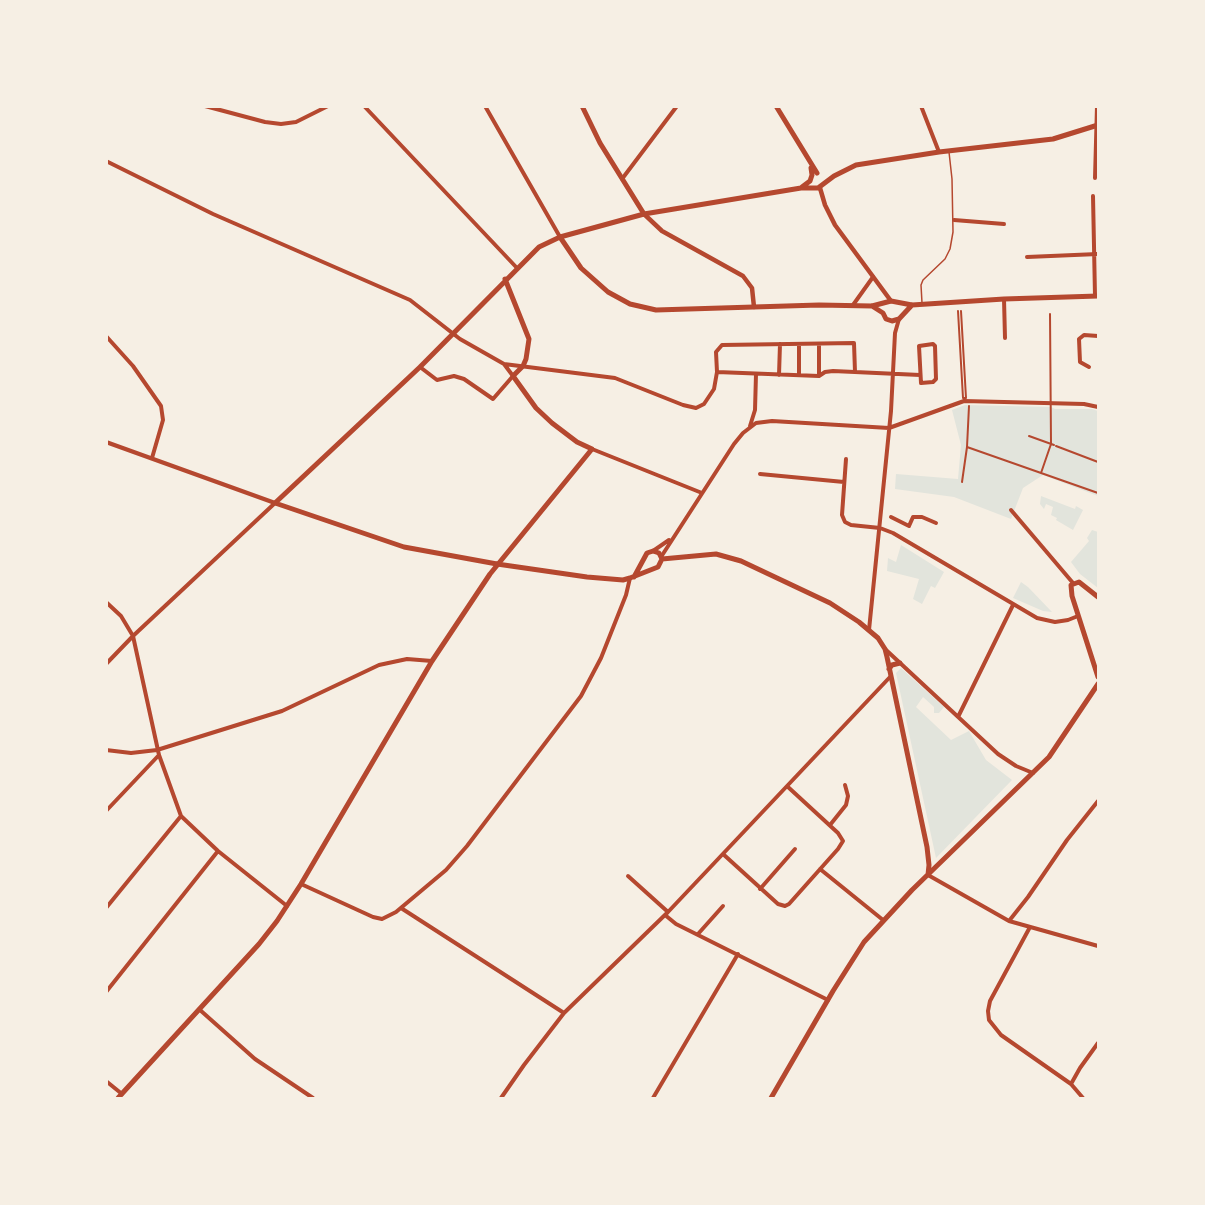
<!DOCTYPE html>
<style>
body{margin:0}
#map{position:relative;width:1205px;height:1205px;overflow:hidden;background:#f6efe4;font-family:"Varela Round",sans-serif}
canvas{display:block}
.frame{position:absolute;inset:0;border:108px solid #f6efe4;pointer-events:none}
</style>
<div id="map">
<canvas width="1205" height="1205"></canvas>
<div class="frame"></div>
</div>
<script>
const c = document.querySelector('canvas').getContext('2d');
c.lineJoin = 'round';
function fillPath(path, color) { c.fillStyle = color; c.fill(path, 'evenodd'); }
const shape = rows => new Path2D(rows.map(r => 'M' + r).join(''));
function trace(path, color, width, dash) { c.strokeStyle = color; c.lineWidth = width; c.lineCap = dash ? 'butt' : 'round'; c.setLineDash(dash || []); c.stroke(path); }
fillPath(shape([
 [965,405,1051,407,1055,409,1092,409,1098,411,1098,496,1043,475,1023,488,1011,519,954,497,895,489,896,474,958,479,961,445,952,410],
 [1041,496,1075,509,1076,506,1083,510,1073,530,1056,520,1057,518,1051,515,1053,507,1046,504,1044,509,1040,504],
 [1092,530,1098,532,1098,588,1080,574,1071,562,1089,541,1087,538],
 [901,545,944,572,935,588,931,586,922,604,913,599,919,579,887,571,888,558,896,562],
 [1021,582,1028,587,1052,612,1043,611,1013,598],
 [901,668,944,707,939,713,934,713,934,707,923,697,916,707,951,740,969,731,986,760,1012,780,936,858,896,673]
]), '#e2e4dc');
trace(shape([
 [922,303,921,285,923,280,945,259,950,249,953,232,952,179,949,152]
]), '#b5482f', 1.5);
trace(shape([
 [958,311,963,398],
 [961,311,966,398,963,398],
 [1029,436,1054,445],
 [1056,446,1098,462],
 [967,447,1098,493],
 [1041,473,1051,444,1050,314],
 [962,482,967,447,969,406]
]), '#b5482f', 2);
trace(shape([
 [205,106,265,122,281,124,296,122,328,106],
 [364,106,517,268],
 [485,106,560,237],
 [921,106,939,152],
 [106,161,213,214,410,300,460,339,504,364,513,376,493,399,464,379,454,376,437,380,420,367],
 [1095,178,1097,106],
 [622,179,677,106],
 [1093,196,1095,296],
 [954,220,1004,224],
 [1027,257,1098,254],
 [1004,299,1005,338],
 [853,305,873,277],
 [106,336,133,366,161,406,163,420,152,458],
 [819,344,819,375],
 [933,344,935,346,936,379,933,382,921,383,919,346,933,344],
 [504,364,615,378,683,405,696,408,704,404,714,389,717,372,716,352,722,345,854,343,855,372],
 [1089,367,1080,362,1079,339,1084,335,1098,336],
 [717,372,819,376,825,372,833,371,920,375],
 [779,375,780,344],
 [799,375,799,344],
 [750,426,755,410,756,374],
 [592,449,702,493],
 [846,459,842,515,845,522,851,525,880,528,893,533,1037,618,1055,622,1068,620,1078,616],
 [760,474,844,482],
 [1011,510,1073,583],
 [891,517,909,526,913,517,922,517,936,523],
 [653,551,669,540],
 [661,557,734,444,743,433,756,423,772,421,889,428,964,401,1084,404,1098,407],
 [106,602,121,616,133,636,159,755,181,816,218,851,287,906],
 [869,630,891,411,895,333,899,319],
 [885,649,998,754,1016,766,1033,773],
 [106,664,133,636,275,503],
 [958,717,1013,605],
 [106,750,131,753,157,750,282,711,379,665,407,659,432,661],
 [106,811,159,755],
 [830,825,846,805,848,796,845,785],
 [723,854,778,904,785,906,789,904,838,849,843,841,838,833,788,787],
 [820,869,883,920],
 [928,875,1009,921,1098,946],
 [628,876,668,912],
 [301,884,373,917,382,919,396,912,446,870,467,846,581,696,601,658,626,595,630,578],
 [760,889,795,849],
 [106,908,181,816],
 [401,908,564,1013],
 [665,915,676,924,828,1000],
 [1009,921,1028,897,1067,840,1098,801],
 [1030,927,990,1001,988,1011,989,1020,1001,1035,1071,1084,1083,1098],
 [698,934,723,906],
 [106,992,218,851],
 [200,1010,255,1059,313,1098],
 [106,1081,122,1094],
 [1071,1084,1080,1068,1098,1043],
 [501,1098,524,1065,564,1013,668,912,890,677],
 [653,1098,738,954]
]), '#b5482f', 4);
trace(shape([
 [820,188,825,205,835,225,891,301],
 [644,214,662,231,743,276,752,288,754,307],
 [106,442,275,503]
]), '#b5482f', 4.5);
trace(shape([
 [582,106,600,143,644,214],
 [560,237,581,268,608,292,630,304,656,310,819,305,872,306,891,301,912,305,1004,299,1098,296],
 [872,306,883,313,886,319,892,321,899,319,912,305],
 [662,559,716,554,741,561,830,603,859,622,878,638,885,649,887,657,927,847,929,865,928,875],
 [497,564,587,577,623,580,630,578,658,567,662,559,659,553,653,551,647,553,634,577],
 [1098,597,1079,582,1071,585,1072,596,1098,677],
 [889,669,892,665,900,663],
 [771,1098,833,991,864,942,912,890,1049,757,1098,684]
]), '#b5482f', 5);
trace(shape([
 [776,106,817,173],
 [802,187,810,181,812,175,811,168],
 [497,564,404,547,275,503,420,367,539,247,560,237,644,214,801,188,818,188,834,176,856,165,939,152,1053,139,1098,125],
 [118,1098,259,944,277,921,301,884,432,661,490,574,592,449,577,442,552,423,536,408,513,376,523,366,526,359,529,339,505,279]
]), '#b5482f', 5);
</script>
